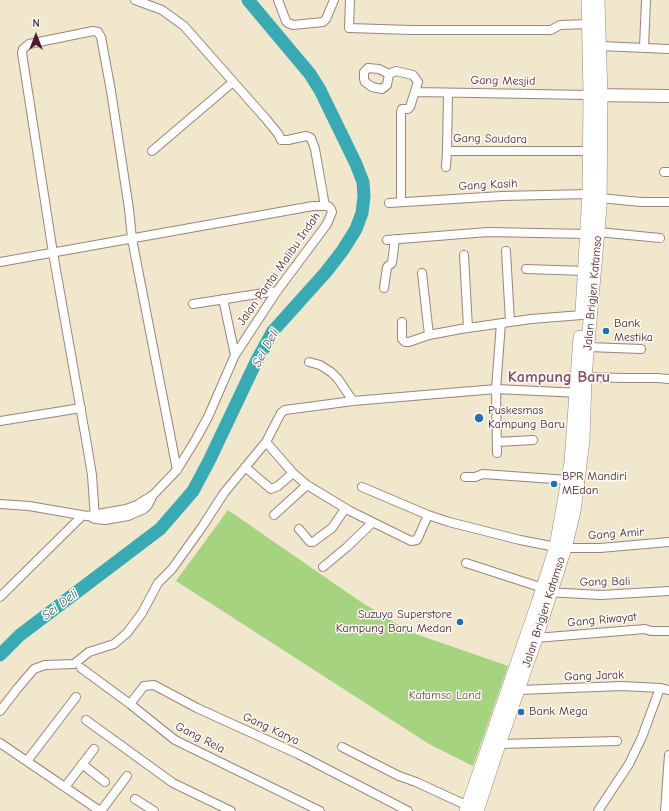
<!DOCTYPE html>
<style>
body{margin:0}
#map{position:relative;width:669px;height:811px;overflow:hidden;background:#f0e7cd;font-family:"Comic Neue",sans-serif}
canvas{display:block}
.north{position:absolute;left:16px;top:16px;width:40px;height:40px;-webkit-text-stroke:3px #fdfcf7;paint-order:stroke;rotate:0deg;font-size:11px;font-weight:700;line-height:16px;text-align:center;color:#4a1f2b}
.north::after{content:'';display:block;margin:auto;width:14px;height:18px;background:#4a1f2b;clip-path:polygon(50% 0,100% 100%,50% 72%,0 100%)}
</style>
<div id="map">
<canvas width="669" height="811"></canvas>
<div class="north">N</div>
</div>
<script>
const c = document.querySelector('canvas').getContext('2d');
c.lineJoin = 'round';
function fillPath(path, color) { c.fillStyle = color; c.fill(path, 'evenodd'); }
const shape = rows => new Path2D(rows.map(r => 'M' + r).join(''));
function trace(path, color, width, dash) { c.strokeStyle = color; c.lineWidth = width; c.lineCap = dash ? 'butt' : 'round'; c.setLineDash(dash || []); c.stroke(path); }
function drawText(font, color, halo, rows, align = 'center') {
  c.font = font + ' "Comic Neue",sans-serif'; c.lineWidth = 3; c.setLineDash([]); c.textBaseline = 'middle'; c.strokeStyle = halo; c.fillStyle = color; for (const [text, x, y, turn = 0] of rows) {
    c.save(); c.translate(x, y); c.rotate((+turn || 0) * Math.PI / 180); c.textAlign = isNaN(turn) ? turn : align; if (halo) c.strokeText(text, 0, 0); c.fillText(text, 0, 0); c.restore();
  }
}
fillPath(shape([
 [228,510,358,600,410,632,508,666,473,766,429,744,176,581]
]), '#a5d380');
trace(shape([
 [0,655,20,635,160,529,193,491,209,461,256,362,273,331,326,272,343,250,356,229,362,213,364,196,363,182,356,164,320,90,310,74,248,0]
]), '#39aab3', 13);
const street = shape([
 [135,0,162,10,184,26,266,119,279,135],
 [278,0,286,21,288,23,293,25,323,22,326,19,334,0],
 [350,0,349,28,412,30,551,30,560,25,589,24],
 [600,46,669,49],
 [644,47,646,0],
 [389,74,379,69,368,68,364,72,364,79,365,82,372,87,382,89,387,85,389,74,396,71,413,75,418,82,410,107,408,109,402,109,401,112,401,202],
 [416,92,590,95],
 [448,93,447,151,589,151],
 [279,135,281,140,288,140,306,136,311,138,315,149,325,206],
 [152,151,233,82],
 [446,167,447,151],
 [664,172,669,172],
 [600,198,641,202,669,202],
 [389,203,502,196,589,194],
 [598,232,660,238],
 [387,240,488,232,588,234],
 [506,251,510,322],
 [464,255,468,328],
 [0,262,313,206,328,206,331,209,332,212,327,224,277,291,235,355,208,417,196,439,177,470,153,495,137,505,126,509,87,516,29,506,0,504],
 [526,269,585,271],
 [422,273,429,335],
 [384,288,387,267,392,263,395,239],
 [223,299,235,355],
 [193,304,277,291],
 [402,322,402,339,405,342,409,342,429,335,461,329,531,319,582,315],
 [588,347,641,349],
 [309,362,320,365,331,372,338,379,353,401],
 [585,377,624,378,657,378,669,379],
 [0,421,81,408],
 [266,442,293,473,307,485,350,511,411,541,417,540,428,515],
 [497,442,533,440],
 [497,453,496,389,501,323],
 [245,467,271,489,278,486,293,473],
 [465,477,475,477,483,474,568,480],
 [362,487,428,515,449,522,520,540,556,547],
 [274,515,307,485],
 [91,517,95,519,105,520,128,516,144,509,148,505,152,497],
 [95,519,92,475,87,445,53,253,22,53,23,49,29,44,93,31,98,32,101,37,111,91,129,209,132,239,177,470],
 [299,529,310,542,313,542,332,528,345,509],
 [565,548,600,548,669,542],
 [466,563,543,588],
 [323,567,347,547,372,523],
 [546,592,601,595,669,591],
 [0,597,82,516],
 [536,638,645,629,651,631,669,631],
 [81,668,130,704,175,740,320,811],
 [519,690,622,686,660,688,669,690],
 [130,704,144,686,154,685,197,708,298,754,408,811],
 [0,711,17,689,34,669,45,665,74,664,89,652,114,644,127,633,142,613,158,583,172,569,202,527,224,493,266,442,281,413,285,410,353,401,496,389,580,393],
 [86,720,173,783,231,811],
 [0,743,100,811],
 [499,744,617,741],
 [342,747,399,776,416,782,468,806],
 [27,761,76,697],
 [82,764,105,782],
 [65,787,94,749],
 [135,799,154,811],
 [101,811,127,776],
 [598,811,629,764,642,737,660,688],
 [665,811,669,755]
]);
const secondary = shape([
 [592,95,669,96]
]);
const primary = shape([
 [582,312,589,194,590,95,588,0],
 [466,811,538,603,556,547,571,462,580,337],
 [477,811,496,753,536,638,565,548,574,511,577,488,583,440,585,377,600,208,601,95,598,0]
]);
trace(street, '#9d837c', 10);
trace(secondary, '#9d837c', 14);
trace(primary, '#9d837c', 14);
trace(street, '#fff', 8);
trace(secondary, '#fff', 12);
trace(primary, '#fff', 13);
for (const [x, y, r, color] of [
 [606,331,4,"#1f6fb2"],
 [479,418,5,"#1f6fb2"],
 [554,484,4,"#1f6fb2"],
 [460,622,4,"#1f6fb2"],
 [521,712,4,"#1f6fb2"]
]) { const dot = new Path2D(); dot.arc(x, y, r, 0, 2 * Math.PI); c.fillStyle = color; c.fill(dot); trace(dot, '#fdfcf7', 1.5); }
drawText('12px', '#4a1f2b', '#fdfcf7', [
 ["Gang Mesjid",503,81,1],
 ["Gang Saudara",490,139,1],
 ["Gang Kasih",488,185,-3],
 ["Jalan Pantai Malibu Indah",279,269,-55],
 ["Jalan Brigjen Katamso",593,293,-85],
 ["Gang Amir",616,534,-4],
 ["Gang Bali",605,582,-1],
 ["Jalan Brigjen Katamso",544,612,-72],
 ["Gang Riwayat",602,620,-5],
 ["Gang Jarak",594,676,-2],
 ["Gang Karya",271,729,25],
 ["Gang Rela",200,738,27]
]);
drawText('12px', '#4a1f2b', '#fdfcf7', [
 ["Bank",614,324],
 ["Mestika",614,338],
 ["Puskesmas",488,411],
 ["Kampung Baru",488,425],
 ["BPR Mandiri",562,477],
 ["MEdan",562,491],
 ["Suzuya Superstore",452,615,"right"],
 ["Kampung Baru Medan",452,629,"right"],
 ["Bank Mega",529,712]
], 'left');
drawText('12px', '#655544', '#fdfcf7', [
 ["Katamso Land",445,696]
]);
drawText('italic 13px', '#425e68', '#fdfcf7', [
 ["Sei Deli",266,348,-61],
 ["Sei Deli",60,605,-37]
]);
drawText('bold 16px', '#804c67', '#fdfcf7', [
 ["Kampung Baru",559,377]
]);
</script>
